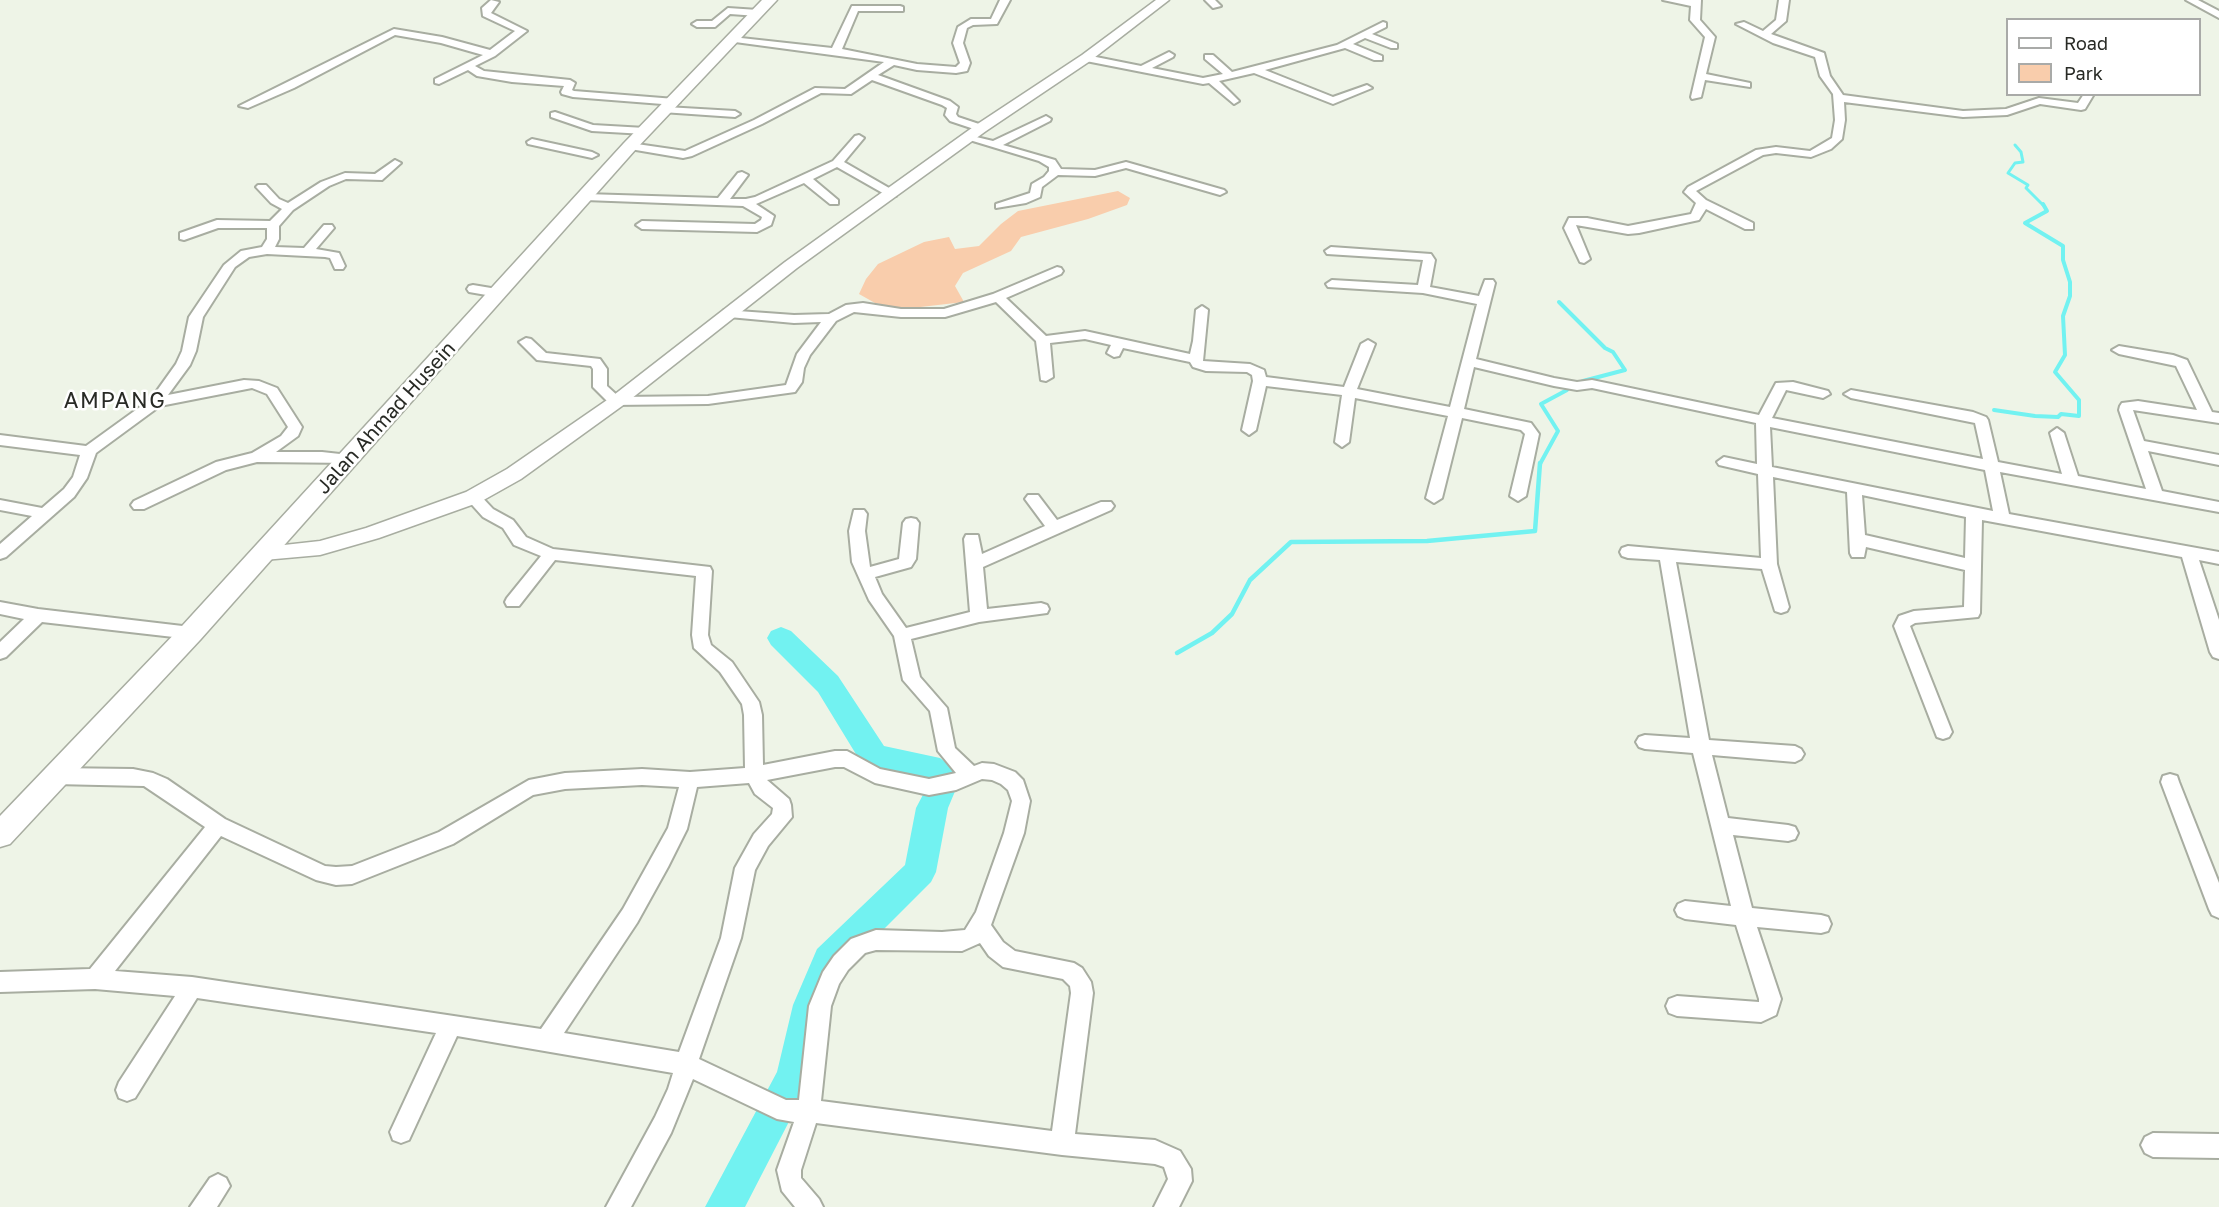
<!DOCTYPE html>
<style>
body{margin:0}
#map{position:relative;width:2219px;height:1207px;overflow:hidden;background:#eef4e7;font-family:"Golos Text",sans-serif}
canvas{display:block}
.legend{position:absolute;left:2006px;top:18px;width:195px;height:78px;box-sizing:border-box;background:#fff;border:2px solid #a9aaa8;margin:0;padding:8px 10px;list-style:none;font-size:18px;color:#282a25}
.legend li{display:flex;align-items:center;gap:12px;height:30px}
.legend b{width:30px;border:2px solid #a9aaa8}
</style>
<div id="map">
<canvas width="2219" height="1207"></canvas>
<ul class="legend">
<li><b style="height:8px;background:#fff"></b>Road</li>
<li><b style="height:16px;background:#f9cdac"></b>Park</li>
</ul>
</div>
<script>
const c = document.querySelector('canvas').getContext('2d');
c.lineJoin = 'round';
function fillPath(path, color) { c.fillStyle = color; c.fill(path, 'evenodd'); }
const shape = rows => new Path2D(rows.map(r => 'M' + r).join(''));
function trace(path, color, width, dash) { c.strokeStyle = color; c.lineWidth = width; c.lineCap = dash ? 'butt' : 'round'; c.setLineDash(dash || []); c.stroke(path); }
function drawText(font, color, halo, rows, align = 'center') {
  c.font = font + ' "Golos Text",sans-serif'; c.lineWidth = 5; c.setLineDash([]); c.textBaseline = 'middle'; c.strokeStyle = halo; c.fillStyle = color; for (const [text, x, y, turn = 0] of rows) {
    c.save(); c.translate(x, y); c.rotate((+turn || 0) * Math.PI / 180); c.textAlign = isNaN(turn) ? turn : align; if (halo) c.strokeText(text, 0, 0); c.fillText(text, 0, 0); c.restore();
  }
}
fillPath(shape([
 [1118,191,1130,198,1127,205,1088,219,1021,237,1011,251,963,273,955,286,964,302,903,309,875,303,859,294,866,279,878,264,924,242,949,237,955,249,979,246,1001,224,1018,211]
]), '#f9cdac');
trace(shape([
 [2015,145,2021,152,2023,162,2015,163,2008,173,2028,185,2026,188,2043,205]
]), '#72f2f1', 3);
trace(shape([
 [1559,302,1605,348,1613,352,1625,370,1583,381],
 [1994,410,2035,416,2058,417,2061,414,2079,416,2079,400,2055,372,2065,355,2063,316,2070,296,2070,282,2063,260,2063,246,2025,223,2047,211,2043,204],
 [1540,464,1558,431,1541,404,1567,390]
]), '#72f2f1', 4);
trace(shape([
 [1177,653,1212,633,1232,614,1250,580,1291,542,1427,541,1535,531,1540,463]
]), '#72f2f1', 4.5);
fillPath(shape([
 [781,627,791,631,838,676,884,746,940,758,952,767,956,776,956,789,948,808,936,872,931,882,842,971,827,1005,812,1077,745,1207,705,1207,777,1072,793,1005,817,949,905,865,916,808,926,789,926,782,922,779,895,775,862,764,818,692,771,645,767,638,771,631,781,627]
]), '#72f2f1');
const minor = shape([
 [491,0,499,2,491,13,527,31,495,56,475,66,484,71,570,80,575,83,572,90,574,91,675,99,680,102,675,105,573,97,562,94,561,92,564,86,512,82,477,76,468,70,439,84,435,83,435,79,483,55,441,43,395,35,294,88,248,108,239,106,394,29,442,37,490,50,515,31,483,16,482,8,491,0],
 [1000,0,1010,0,997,24,973,25,967,28,963,43,970,63,967,71,956,73,917,70,894,65,878,75,950,101,958,107,956,114,958,117,985,126,985,130,977,130,950,121,945,115,947,108,942,105,872,80,851,94,821,93,762,124,692,156,683,158,630,149,625,146,630,143,685,151,754,120,815,88,845,89,884,62,735,42,732,41,732,37,832,48,852,6,900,6,903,7,903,11,858,11,842,49,917,64,956,67,960,63,953,43,958,27,971,19,991,19,1000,0],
 [1205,0,1215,0,1221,6,1213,8,1205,0],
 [1663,0,1701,0,1700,20,1715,37,1706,74,1750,83,1750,87,1705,80,1701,97,1692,99,1691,97,1705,37,1690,20,1691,6,1663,0],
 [1779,0,1789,0,1786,21,1771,34,1824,53,1830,76,1843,95,1963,111,2006,109,2039,98,2078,103,2084,94,2094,94,2085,109,2081,110,2040,104,2007,115,1963,117,1844,102,1845,120,1842,139,1831,149,1811,157,1776,153,1763,155,1696,191,1706,200,1753,223,1753,229,1745,229,1706,209,1699,220,1639,233,1628,234,1576,225,1590,259,1584,263,1580,262,1564,228,1569,218,1587,218,1628,226,1691,214,1696,203,1684,192,1688,187,1756,150,1776,147,1810,151,1832,138,1835,120,1833,94,1820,76,1815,57,1773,43,1736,24,1744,22,1763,31,1776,20,1779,0],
 [2186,0,2198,0,2219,11,2219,18,2186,0],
 [728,8,758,10,763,13,758,16,730,14,715,27,697,27,692,24,697,21,712,21,728,8],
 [1383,22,1386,23,1386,27,1372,34,1397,44,1397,48,1391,48,1365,38,1353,44,1382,56,1382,60,1374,60,1345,48,1265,70,1333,97,1367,85,1372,88,1333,104,1254,73,1219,81,1239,101,1234,104,1209,83,1203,84,1086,61,1081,58,1086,55,1141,66,1169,52,1174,55,1173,57,1152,68,1203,78,1223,74,1205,59,1205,55,1213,55,1232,72,1337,45,1383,22],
 [666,107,735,111,740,114,735,117,662,112,661,110,666,107],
 [555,112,593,125,645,128,650,131,645,134,592,131,551,117,551,113,555,112],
 [1046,116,1051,119,1050,121,1003,145,1055,160,1061,169,1095,170,1126,162,1224,190,1226,192,1220,195,1126,168,1095,176,1058,175,1042,187,1040,197,1026,203,996,208,996,204,1030,193,1032,184,1044,177,1049,171,1049,167,1039,161,963,138,968,135,993,141,1046,116],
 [859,135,864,138,844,162,896,192,896,196,888,196,837,167,813,179,838,200,838,204,830,204,804,183,756,204,774,216,771,225,757,232,642,229,636,225,642,221,755,224,761,220,762,217,743,206,585,200,579,197,585,194,718,198,738,173,742,172,748,175,730,199,746,199,755,197,833,161,855,136,859,135],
 [532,139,592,152,598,155,592,158,528,144,527,142,532,139],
 [395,160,401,163,382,180,346,179,329,186,293,210,279,226,279,239,275,247,304,248,324,225,332,225,334,228,316,249,339,253,345,266,343,269,335,269,330,258,325,257,267,254,249,257,235,267,203,317,196,351,190,365,168,395,244,380,259,381,277,388,302,427,298,436,276,452,322,452,349,455,356,460,354,463,257,462,226,470,144,509,134,509,131,505,134,501,216,462,252,453,281,436,288,427,267,394,252,388,160,406,96,453,87,478,74,497,6,557,0,559,0,544,32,516,0,510,0,500,42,508,64,489,73,477,80,455,0,445,0,435,86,446,151,399,176,364,182,351,189,317,224,265,241,251,262,247,267,239,267,228,218,228,184,240,180,239,180,233,217,220,270,221,282,209,271,203,256,187,258,185,266,185,279,199,288,203,321,182,345,173,375,174,395,160],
 [1331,247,1431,254,1435,260,1430,287,1479,296,1485,280,1493,280,1495,283,1476,359,1554,378,1577,382,1592,380,1759,415,1776,383,1793,382,1828,391,1830,394,1823,398,1786,390,1772,418,1983,459,1975,423,1851,398,1844,394,1851,390,1973,412,1986,417,1988,420,1998,462,2062,474,2050,433,2057,428,2064,433,2078,476,2146,489,2119,410,2120,406,2122,403,2138,401,2197,410,2176,366,2119,354,2112,350,2119,346,2173,355,2187,360,2212,412,2219,413,2219,423,2133,410,2144,441,2219,455,2219,465,2148,451,2162,491,2219,502,2219,512,2000,472,2009,514,2219,552,2219,564,2199,560,2219,620,2219,659,2213,657,2210,652,2182,557,1982,520,1980,613,1978,617,1915,623,1910,626,1952,732,1949,737,1943,739,1937,737,1894,626,1899,616,1914,611,1964,607,1965,570,1866,547,1864,557,1852,557,1850,553,1847,492,1773,477,1777,564,1789,607,1787,611,1781,613,1775,611,1762,569,1676,562,1709,740,1795,746,1801,749,1804,754,1801,759,1795,762,1712,755,1728,818,1788,825,1795,827,1798,833,1795,839,1788,841,1733,835,1752,908,1821,915,1828,917,1831,924,1828,931,1821,933,1757,927,1781,999,1776,1015,1761,1022,1677,1016,1669,1013,1666,1006,1669,999,1677,996,1759,1002,1759,999,1736,925,1685,919,1678,916,1675,910,1678,904,1685,901,1731,906,1693,753,1645,749,1639,747,1636,742,1639,737,1645,735,1690,738,1660,560,1628,558,1622,556,1620,552,1622,548,1628,546,1761,558,1758,474,1719,465,1717,462,1724,457,1757,464,1756,423,1592,388,1577,390,1554,386,1474,367,1464,409,1531,423,1539,434,1526,496,1518,501,1510,496,1525,434,1521,430,1462,418,1442,498,1434,503,1426,498,1448,416,1355,398,1349,442,1342,447,1335,442,1342,395,1266,386,1256,430,1249,435,1242,430,1253,381,1252,375,1247,372,1206,371,1193,367,1190,362,1123,348,1119,356,1114,357,1107,353,1111,345,1085,339,1050,343,1053,377,1046,381,1041,380,1036,341,996,302,945,317,901,317,854,312,836,321,810,355,804,368,802,382,795,392,708,404,611,405,593,387,593,369,591,366,537,360,519,342,526,338,531,339,546,353,600,359,607,369,607,386,619,397,708,396,786,385,797,354,821,322,794,323,729,317,724,316,722,313,724,310,794,315,829,314,846,305,863,303,901,309,944,309,993,294,1057,267,1061,268,1063,271,1061,274,1006,298,1046,336,1085,331,1190,354,1193,341,1196,310,1202,306,1208,310,1203,361,1250,364,1264,370,1266,377,1344,387,1361,344,1368,340,1375,344,1357,389,1450,407,1477,304,1423,293,1328,287,1326,284,1332,280,1418,285,1423,260,1327,254,1325,251,1331,247],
 [1770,427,1985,470,1993,511,1772,467,1770,427],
 [1862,495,1966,517,1965,558,1865,535,1862,495],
 [473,285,503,290,504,293,498,297,469,292,467,289,469,286,473,285],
 [473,492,478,493,493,509,513,520,526,537,553,549,710,567,712,571,708,635,711,645,732,662,759,702,762,715,763,765,835,751,847,751,880,769,929,779,956,773,938,751,930,711,903,680,894,636,869,600,852,562,849,531,854,510,864,510,867,514,865,531,870,567,899,559,903,523,906,519,911,518,916,519,919,523,916,559,911,567,875,577,882,594,906,628,970,612,964,539,966,535,978,535,982,554,1045,526,1025,499,1028,495,1038,495,1057,520,1101,502,1111,502,1114,506,1111,510,983,567,987,609,1041,603,1047,605,1049,609,1047,613,979,622,911,639,920,677,947,708,955,748,974,766,982,763,994,764,1015,772,1023,780,1030,801,1024,833,991,925,1003,942,1015,951,1074,963,1082,968,1091,982,1093,993,1075,1134,1155,1140,1180,1151,1191,1169,1192,1181,1179,1207,1154,1207,1168,1179,1164,1167,1155,1164,1062,1155,816,1123,801,1170,801,1178,819,1199,823,1207,795,1207,782,1191,777,1170,794,1122,777,1119,693,1079,671,1133,631,1207,606,1207,655,1117,668,1089,673,1073,457,1036,409,1140,401,1143,393,1140,390,1132,436,1033,197,998,135,1098,127,1101,119,1098,116,1090,119,1082,175,996,95,989,0,992,0,972,90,969,205,827,144,786,54,784,47,781,45,776,47,771,54,768,133,769,153,773,167,779,225,819,325,866,336,867,352,866,439,832,529,780,565,773,642,769,690,772,745,768,744,715,742,704,720,672,694,648,692,635,696,576,555,560,519,606,507,606,505,602,507,598,541,556,514,545,503,528,483,517,465,497,473,492],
 [835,767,844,767,875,783,929,795,956,790,982,779,992,780,1001,784,1008,790,1012,801,1004,833,976,912,965,930,942,932,876,930,851,939,834,956,823,972,809,1006,799,1100,786,1100,699,1059,741,938,755,870,768,846,792,817,791,805,789,799,767,780,835,767],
 [749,783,755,794,773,808,772,814,754,834,735,868,721,938,679,1052,564,1033,637,923,668,867,687,829,697,787,749,783],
 [642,785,679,787,668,828,623,909,541,1029,192,977,115,971,221,836,316,880,336,885,352,884,453,844,533,795,565,789,642,785],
 [980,943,989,956,1003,967,1063,979,1070,986,1071,993,1052,1131,821,1101,831,1006,839,984,848,970,865,953,876,950,962,951,980,943],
 [0,602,38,609,191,627,197,628,199,633,197,638,191,639,42,622,6,657,0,659,0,642,24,619,0,614,0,602],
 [2170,774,2177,776,2179,782,2219,883,2219,918,2212,915,2209,909,2161,782,2163,776,2170,774],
 [2153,1133,2219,1134,2219,1158,2153,1157,2145,1153,2141,1145,2145,1137,2153,1133],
 [218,1174,226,1178,230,1186,217,1207,190,1207,210,1178,218,1174]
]);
const tertiary = shape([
 [1156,0,1169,0,1090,61,986,131,797,268,622,406,521,479,480,502,379,538,320,555,264,560,257,558,254,553,257,548,320,541,366,528,466,492,507,469,610,398,785,262,976,125,1082,55,1156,0]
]);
const secondary = shape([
 [762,0,777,0,636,149,200,640,10,844,0,847,0,816,182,626,624,143,762,0]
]);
trace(minor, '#a8ada1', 4);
trace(tertiary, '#a8ada1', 3);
trace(secondary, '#a8ada1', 3);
fillPath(minor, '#fff');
fillPath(tertiary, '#fff');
fillPath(secondary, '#fff');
drawText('20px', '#282a25', '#fff', [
 ["Jalan Ahmad Husein",386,418,-48]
]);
c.letterSpacing = '1.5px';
drawText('22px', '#282a25', '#fff', [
 ["AMPANG",115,401]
]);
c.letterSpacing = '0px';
</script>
